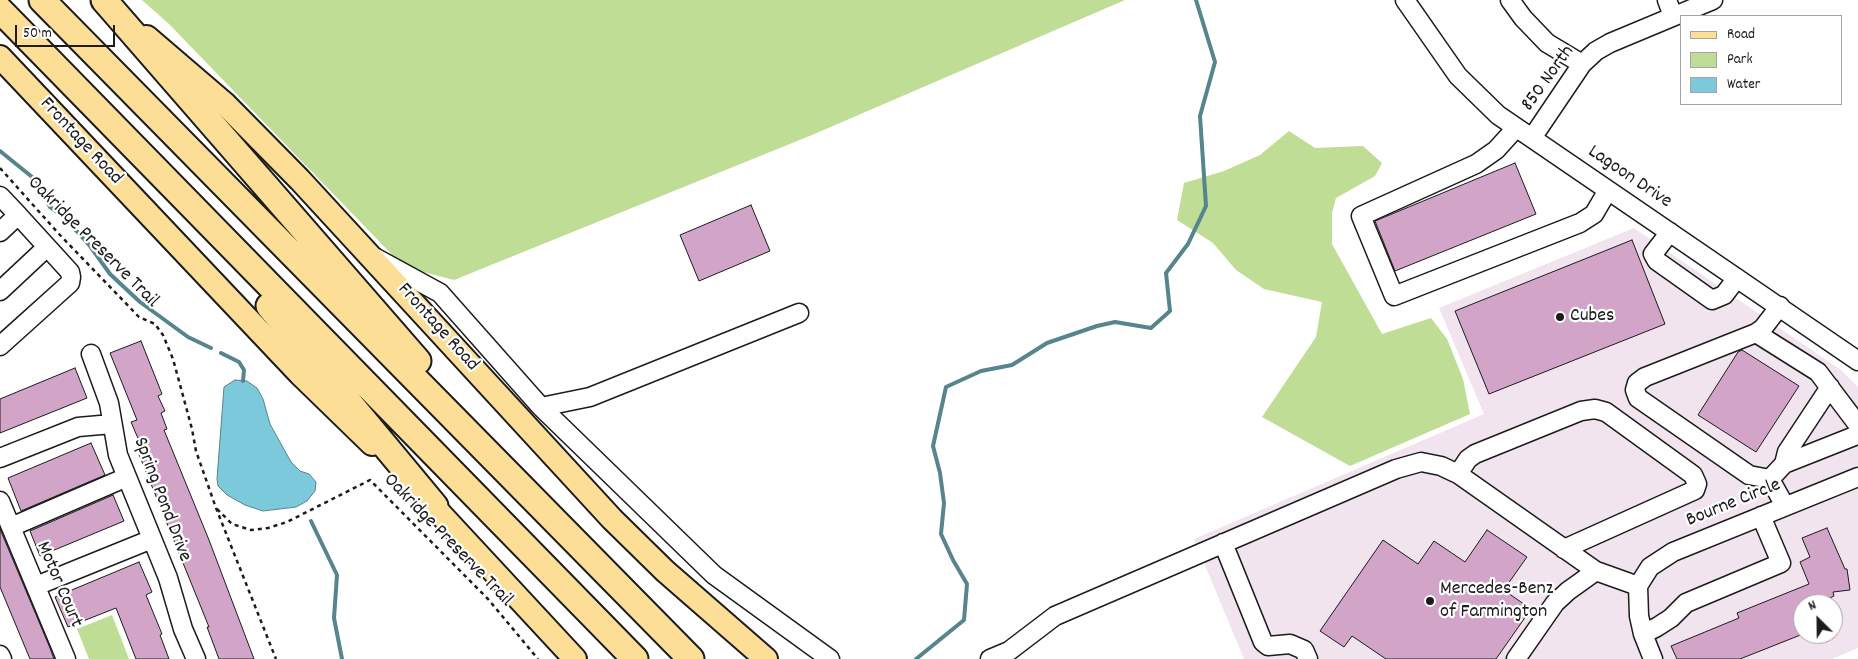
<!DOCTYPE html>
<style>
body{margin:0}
#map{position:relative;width:1858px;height:659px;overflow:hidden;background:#fff;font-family:Dekko,sans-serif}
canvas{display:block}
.legend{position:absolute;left:1680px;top:15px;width:162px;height:90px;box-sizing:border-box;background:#fff;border:1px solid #a4a4a4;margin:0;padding:6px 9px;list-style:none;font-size:15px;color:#1c1c1c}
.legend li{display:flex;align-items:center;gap:10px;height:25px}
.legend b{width:25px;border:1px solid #a4a4a4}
.north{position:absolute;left:1793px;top:594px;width:50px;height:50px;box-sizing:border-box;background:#fff;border:1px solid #a4a4a4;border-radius:50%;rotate:337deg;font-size:14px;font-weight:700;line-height:20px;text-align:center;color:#1c1c1c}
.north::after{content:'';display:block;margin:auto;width:18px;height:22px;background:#1c1c1c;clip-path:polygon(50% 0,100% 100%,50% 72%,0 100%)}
.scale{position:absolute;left:15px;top:25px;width:100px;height:22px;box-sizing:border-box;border:2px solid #1c1c1c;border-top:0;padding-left:6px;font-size:15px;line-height:18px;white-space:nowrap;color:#1c1c1c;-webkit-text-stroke:4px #fff;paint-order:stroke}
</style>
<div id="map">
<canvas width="1858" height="659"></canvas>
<ul class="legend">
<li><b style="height:6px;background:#fdde96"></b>Road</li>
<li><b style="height:14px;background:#bfdd94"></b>Park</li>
<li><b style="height:14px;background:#7dc9dc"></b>Water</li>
</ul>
<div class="north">N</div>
<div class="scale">50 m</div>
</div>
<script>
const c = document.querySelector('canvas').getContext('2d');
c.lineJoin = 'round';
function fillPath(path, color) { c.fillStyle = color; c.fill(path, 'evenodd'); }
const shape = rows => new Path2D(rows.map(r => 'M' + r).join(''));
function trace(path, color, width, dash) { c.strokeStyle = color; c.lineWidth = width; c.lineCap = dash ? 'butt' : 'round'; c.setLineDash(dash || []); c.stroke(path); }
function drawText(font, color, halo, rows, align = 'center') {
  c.font = font + ' Dekko,sans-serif'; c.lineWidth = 4.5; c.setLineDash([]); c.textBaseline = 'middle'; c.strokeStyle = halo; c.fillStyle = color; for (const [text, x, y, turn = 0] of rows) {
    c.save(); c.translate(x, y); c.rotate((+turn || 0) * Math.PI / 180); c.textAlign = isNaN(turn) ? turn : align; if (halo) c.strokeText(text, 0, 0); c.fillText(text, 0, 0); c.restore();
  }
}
fillPath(shape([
 [1634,228,1841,370,1858,387,1858,648,1832,659,1244,659,1194,539,1484,414,1439,308],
 [1803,604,1833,604,1833,634,1803,634]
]), '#f2e4ee');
fillPath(shape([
 [142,0,1125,0,812,135,454,280,404,267,169,24],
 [1289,131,1315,148,1363,146,1382,163,1375,176,1336,198,1332,213,1332,244,1382,334,1431,318,1447,339,1463,379,1470,414,1350,466,1262,417,1316,337,1322,302,1264,289,1236,270,1213,243,1177,220,1184,183,1224,171,1260,155],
 [112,615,129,659,89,659,77,629]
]), '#bfdd94');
const water = shape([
 [235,380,247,381,257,388,263,399,270,424,291,462,300,471,309,474,316,482,315,491,307,501,296,507,263,511,245,505,227,495,218,486,217,479,224,387,235,380]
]);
fillPath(water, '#7dc9dc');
trace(water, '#56848f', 1);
trace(shape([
 [0,151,37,181,50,207,63,216,90,246,110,274,140,302,188,337,211,348],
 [221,353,239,362,244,370,243,381],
 [311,521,337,575,334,618,342,659],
 [916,659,964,620,967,584,953,560,941,534,944,503,940,473,933,446,946,387,981,371,1012,365,1047,343,1097,326,1115,322,1151,328,1170,311,1166,273,1188,244,1206,206,1200,116,1215,62,1196,0]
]), '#56848f', 4);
const building = shape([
 [1515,163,1536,214,1395,271,1375,221,1515,163],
 [751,205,770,251,699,281,680,235,751,205],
 [1632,240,1665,324,1489,394,1455,311,1632,240],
 [141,341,162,394,158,396,165,411,161,413,167,429,164,430,209,540,254,659,219,659,207,627,209,627,138,452,143,450,131,422,137,420,110,353,141,341],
 [1742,350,1799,386,1756,452,1698,415,1738,352,1742,350],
 [75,368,87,398,0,433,0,399,75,368],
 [91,443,105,475,21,511,8,478,91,443],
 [113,495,124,521,40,556,30,531,113,495],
 [1827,528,1845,569,1847,569,1850,590,1833,592,1834,596,1817,604,1803,604,1803,634,1740,659,1677,659,1671,646,1739,618,1737,613,1809,584,1800,562,1810,557,1802,538,1827,528],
 [0,529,50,648,54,659,30,659,0,587,0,529],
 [1487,530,1527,557,1505,588,1509,591,1508,593,1531,609,1496,659,1386,659,1352,636,1344,647,1320,631,1383,540,1418,564,1434,541,1465,562,1487,530],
 [139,562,152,592,146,595,162,634,160,635,169,659,136,659,116,608,68,627,55,597,139,562]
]);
fillPath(building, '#d2a5c8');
trace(building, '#1c1c1c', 1);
const minor = shape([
 [1405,0,1458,76,1498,115,1858,361],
 [1510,0,1523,18,1547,43,1582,64],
 [1667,0,1673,16],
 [1516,128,1496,150,1476,164,1361,216,1394,296,1580,223,1594,214,1608,190],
 [1532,138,1582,64,1596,51,1610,43,1713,0],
 [0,196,18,215,0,232],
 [1670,232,1653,254,1657,261,1712,300,1724,295,1737,278],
 [376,258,440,293,541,407,714,575,830,659],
 [0,291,47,247],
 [1780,306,1763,328,1756,333,1645,377,1637,383,1635,390,1638,398,1749,475,1770,479,1785,506],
 [1756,333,1818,372,1858,425],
 [0,346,70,283,71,277,70,272,18,215],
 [91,354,109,403,118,455,168,578,183,629,196,659],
 [541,407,590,397,799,313],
 [0,458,78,427,112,424],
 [1784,464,1787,452,1830,387],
 [1458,474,1468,459,1475,454,1581,411,1595,409,1606,412,1693,475,1697,484,1695,490,1564,549],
 [1770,479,1784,464,1857,435,1858,432],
 [0,501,66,659],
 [11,527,127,477],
 [1223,543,1263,642,1268,646,1290,644,1304,650,1308,659],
 [36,586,152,539],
 [1638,586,1650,567,1673,552,1858,477],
 [1638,586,1639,616,1643,634,1653,659],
 [1643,634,1657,627,1671,618,1686,603,1781,563,1761,516],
 [0,655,2,659],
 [990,659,1009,651,1055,616,1396,469,1421,462,1441,466,1458,474,1596,571,1638,586],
 [1516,659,1555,603,1568,591,1596,571]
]);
const major = shape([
 [147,37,224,103,300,180,612,519,665,571,766,659],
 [0,57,300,374,372,444],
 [421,493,575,659]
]);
const highway = shape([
 [42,0,691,659],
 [104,0,418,361],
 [0,10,635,659],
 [269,306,435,506]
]);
trace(minor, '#1c1c1c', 21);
trace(major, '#1c1c1c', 26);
trace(highway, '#1c1c1c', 29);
trace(shape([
 [0,168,59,234,139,317,155,324,163,335,173,359,192,429,196,451,216,508,276,659],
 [217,509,232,524,251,530,268,528,287,522,370,480,488,599,538,659]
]), '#1c1c1c', 2.5, [4, 4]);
trace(minor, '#fff', 18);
trace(major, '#fdde96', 22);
trace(highway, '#fdde96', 25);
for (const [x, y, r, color] of [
 [1560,317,5,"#1c1c1c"],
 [1430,601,5,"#1c1c1c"]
]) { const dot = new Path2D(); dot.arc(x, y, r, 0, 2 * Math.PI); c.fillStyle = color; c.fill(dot); trace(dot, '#fff', 2); }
drawText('20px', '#1c1c1c', '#fff', [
 ["850 North",1549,79,-54],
 ["Frontage Road",80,142,47],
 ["Lagoon Drive",1629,178,34],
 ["Oakridge Preserve Trail",92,243,45],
 ["Frontage Road",437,328,48],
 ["Spring Pond Drive",161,500,69],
 ["Bourne Circle",1734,504,-22],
 ["Oakridge Preserve Trail",447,541,46],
 ["Motor Court",58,585,67]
]);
drawText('20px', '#1c1c1c', '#fff', [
 ["Cubes",1570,317],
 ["Mercedes-Benz",1440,590],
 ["of Farmington",1440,613]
], 'left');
</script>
